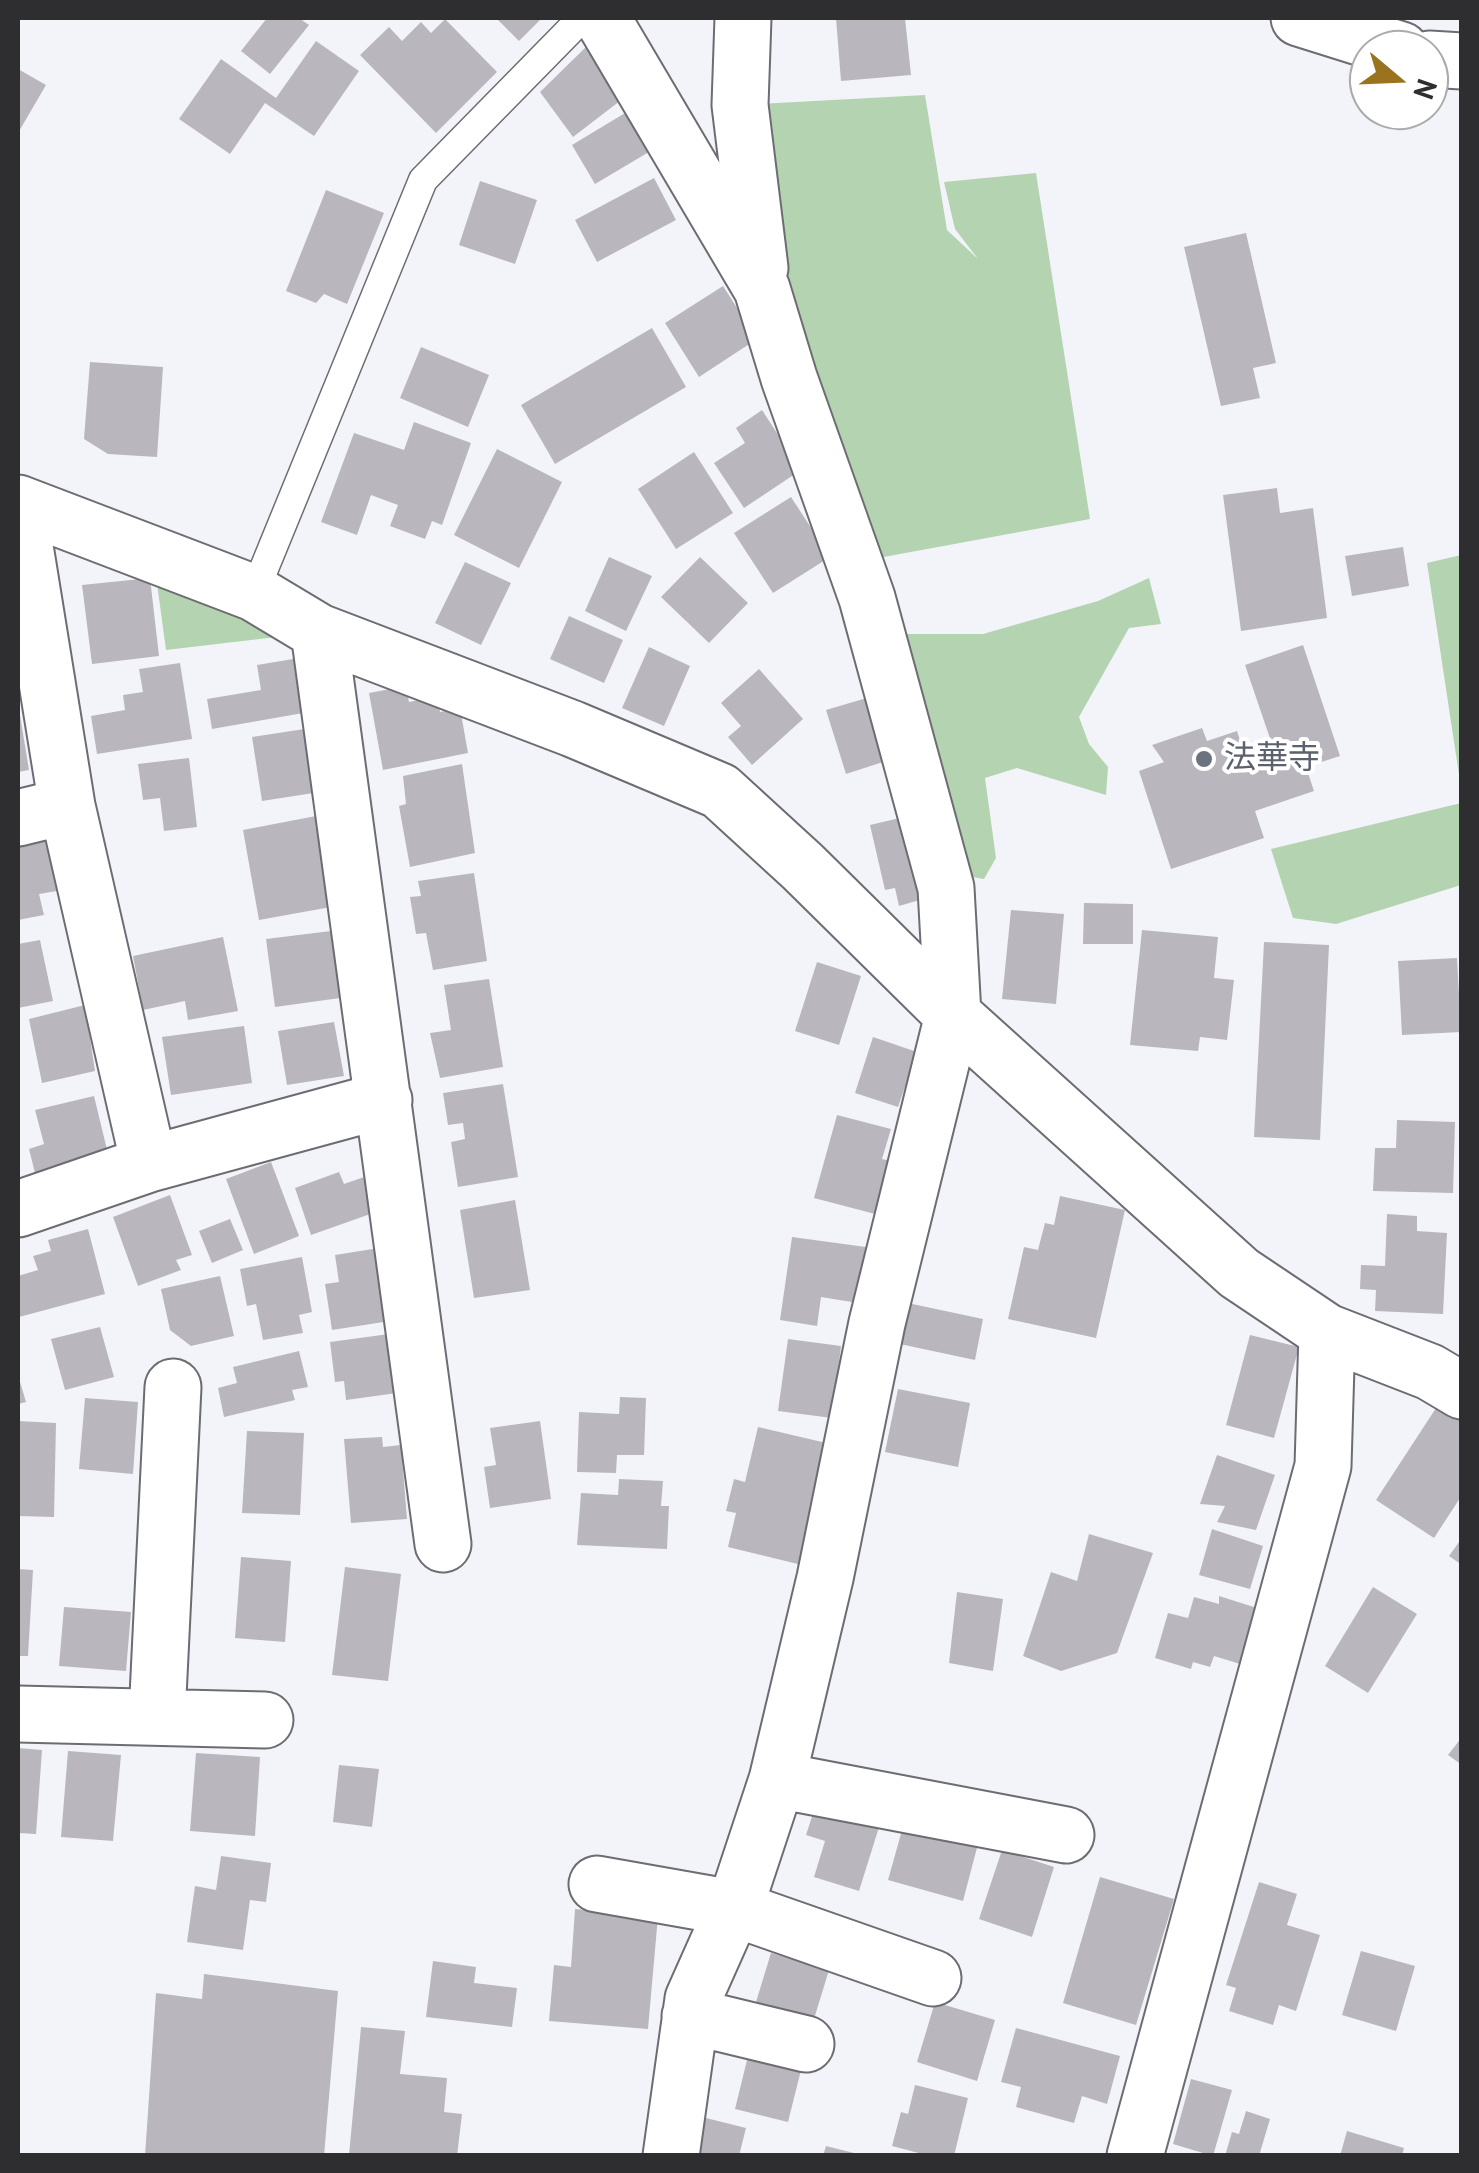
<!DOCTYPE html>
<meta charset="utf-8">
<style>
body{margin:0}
#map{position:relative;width:1479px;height:2173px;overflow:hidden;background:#f3f4fa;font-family:"PT Sans",sans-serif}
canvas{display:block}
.frame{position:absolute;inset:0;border:20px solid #2e2e30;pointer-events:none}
.north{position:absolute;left:1349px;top:30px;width:100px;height:100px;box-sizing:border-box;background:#fff;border:2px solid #ababac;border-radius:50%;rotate:109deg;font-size:28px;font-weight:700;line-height:40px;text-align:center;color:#2e2e30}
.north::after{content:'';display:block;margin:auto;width:35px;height:45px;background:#9a731f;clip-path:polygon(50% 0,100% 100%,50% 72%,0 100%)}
</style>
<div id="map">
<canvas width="1479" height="2173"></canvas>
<div class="frame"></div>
<div class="north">N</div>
</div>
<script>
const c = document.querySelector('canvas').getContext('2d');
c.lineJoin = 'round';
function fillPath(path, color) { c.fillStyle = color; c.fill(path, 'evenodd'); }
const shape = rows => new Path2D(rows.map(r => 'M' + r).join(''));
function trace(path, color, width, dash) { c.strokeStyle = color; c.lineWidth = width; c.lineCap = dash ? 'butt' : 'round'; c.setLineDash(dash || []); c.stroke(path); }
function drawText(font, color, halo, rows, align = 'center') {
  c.font = font + ' "PT Sans","Noto Sans JP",sans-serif'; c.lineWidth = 8; c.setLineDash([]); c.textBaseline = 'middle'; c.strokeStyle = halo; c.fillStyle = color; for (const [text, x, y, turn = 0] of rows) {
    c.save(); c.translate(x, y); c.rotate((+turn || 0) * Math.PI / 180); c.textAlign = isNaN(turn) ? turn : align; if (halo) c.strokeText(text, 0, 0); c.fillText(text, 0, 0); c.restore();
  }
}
fillPath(shape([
 [925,95,947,230,978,259,955,229,944,182,1036,173,1090,519,862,561,740,105],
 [153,554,319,632,166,650],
 [1461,555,1462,555,1461,788,1427,563],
 [1149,578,1161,624,1129,628,1079,717,1089,744,1108,767,1106,795,1017,768,985,778,996,858,984,879,942,872,900,634,983,634,1098,601],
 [1461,803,1461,885,1336,924,1293,918,1271,849]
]), '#b4d3b1');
fillPath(shape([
 [267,18,299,18,309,25,270,74,241,51],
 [496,18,542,18,519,41],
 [836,18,905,18,911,75,841,81],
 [445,19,497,72,436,133,360,55,389,27,402,41,421,22,431,33],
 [316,41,359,71,314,136,265,103,230,154,179,119,221,59,276,98],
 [586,47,629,94,573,137,540,92],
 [18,69,46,85,18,133],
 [635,107,659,146,595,184,572,145],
 [654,178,676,220,597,262,575,220],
 [480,181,537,200,515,264,459,245],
 [326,190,384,213,347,304,324,294,316,303,286,291],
 [1246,233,1276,363,1253,368,1260,398,1221,406,1184,247],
 [723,286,757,339,699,377,665,323],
 [652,328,686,387,555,464,521,405],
 [421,347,489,375,468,427,400,398],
 [90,362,163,367,157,457,108,454,84,439],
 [762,410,801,470,744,508,714,463,745,443,736,428],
 [414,422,471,443,442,525,432,521,425,539,390,526,398,505,371,495,357,535,321,522,354,433,404,450],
 [497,449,562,482,519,568,454,535],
 [694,452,733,513,676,549,638,489],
 [1277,488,1280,513,1313,508,1327,618,1241,631,1223,495],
 [791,497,830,557,773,593,734,533],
 [1403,547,1409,586,1352,596,1345,556],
 [609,557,652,576,626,631,585,611],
 [700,557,748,603,709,643,661,597],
 [465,562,511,583,481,645,435,623],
 [150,578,159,656,92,664,82,585],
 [569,616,623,640,604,683,550,659],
 [1303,645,1340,756,1306,767,1314,791,1255,811,1264,838,1171,869,1139,771,1164,762,1152,745,1202,728,1207,741,1237,731,1248,765,1276,756,1245,665],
 [649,647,690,666,664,726,622,708],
 [299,658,309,712,212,729,207,699,261,690,257,665],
 [180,663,192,739,97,754,91,716,125,710,123,695,143,692,139,669],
 [759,669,803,719,752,765,728,737,741,726,721,703],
 [406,686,409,702,438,696,440,712,460,708,468,753,383,770,369,693],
 [870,697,889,760,846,774,826,710],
 [18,715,20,715,29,770,18,772],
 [311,728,320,792,262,801,252,737],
 [189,758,197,827,164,831,160,798,143,800,138,764],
 [462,764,475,853,410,867,399,806,406,804,403,776],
 [316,816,331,907,259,920,243,830],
 [904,817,923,899,899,906,895,888,885,890,870,825],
 [47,838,57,891,39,894,44,915,18,920,18,844],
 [474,873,487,961,433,970,426,933,416,934,410,897,421,896,418,881],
 [1084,903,1133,904,1133,944,1083,944],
 [1011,910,1064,914,1056,1004,1002,999],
 [1142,930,1218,937,1214,978,1234,980,1227,1040,1200,1037,1198,1051,1130,1045],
 [331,931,340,998,275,1007,266,939],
 [223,937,238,1011,188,1020,185,1001,143,1010,133,956],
 [40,940,53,1001,18,1008,18,944],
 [1264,942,1329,945,1320,1140,1254,1137],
 [1457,958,1461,1032,1402,1035,1398,961],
 [817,962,861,976,839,1045,795,1031],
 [489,979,503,1067,440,1078,430,1033,451,1030,444,985],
 [85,1005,95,1071,42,1083,29,1019],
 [334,1022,344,1076,287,1085,278,1031],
 [244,1026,252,1083,171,1095,162,1037],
 [873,1037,917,1052,898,1107,855,1093],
 [503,1084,518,1177,458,1187,451,1142,465,1139,463,1123,448,1125,443,1093],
 [94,1096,109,1158,36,1177,29,1149,44,1144,35,1110],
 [837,1115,891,1129,882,1159,891,1161,875,1214,814,1198],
 [1397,1120,1455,1122,1453,1193,1373,1191,1375,1148,1396,1148],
 [271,1162,299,1236,254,1254,226,1179],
 [339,1172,344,1184,364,1177,376,1212,311,1235,295,1188],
 [170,1195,192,1255,176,1260,181,1270,138,1286,113,1217],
 [1060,1196,1125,1210,1096,1338,1008,1319,1024,1247,1038,1250,1045,1223,1054,1225],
 [515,1200,530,1290,474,1298,460,1210],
 [1387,1214,1417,1216,1417,1231,1447,1233,1443,1314,1375,1311,1376,1290,1360,1289,1361,1265,1385,1266],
 [230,1219,243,1250,212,1263,199,1231],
 [88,1229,105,1294,19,1317,18,1276,38,1270,33,1256,51,1251,48,1240],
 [792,1237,866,1247,858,1303,821,1297,817,1326,780,1320],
 [379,1248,390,1321,332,1330,325,1284,339,1282,335,1255],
 [302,1257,312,1312,299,1315,303,1333,263,1340,256,1304,247,1306,240,1269],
 [220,1276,234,1336,191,1346,170,1330,161,1289],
 [903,1302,983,1319,975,1360,895,1343],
 [100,1327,114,1377,65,1390,51,1339],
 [389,1334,397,1393,346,1400,344,1381,335,1382,330,1342],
 [1250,1335,1299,1347,1274,1438,1226,1425],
 [788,1339,841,1346,832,1418,778,1411],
 [299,1351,308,1387,292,1390,295,1400,224,1417,218,1388,237,1383,233,1367],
 [18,1375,26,1402,18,1404],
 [898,1389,970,1403,958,1467,885,1452],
 [620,1397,646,1398,644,1455,617,1455,616,1473,577,1472,579,1412,619,1414],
 [85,1398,138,1402,133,1474,79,1469],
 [1438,1405,1462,1420,1462,1495,1434,1538,1376,1500],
 [18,1421,56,1423,54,1517,18,1516],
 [540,1421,551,1499,490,1508,484,1467,496,1465,490,1428],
 [758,1427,835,1445,806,1566,728,1547,736,1513,726,1511,734,1479,745,1482],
 [247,1431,304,1433,300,1515,242,1513],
 [382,1437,383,1447,401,1445,407,1519,351,1523,344,1439],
 [1217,1455,1275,1475,1256,1530,1217,1522,1225,1506,1200,1504],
 [619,1479,663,1481,661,1506,669,1506,667,1549,577,1545,581,1493,618,1495],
 [1212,1529,1263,1546,1250,1589,1199,1575],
 [1089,1534,1153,1553,1117,1653,1061,1671,1023,1656,1051,1572,1077,1581],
 [1462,1538,1462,1565,1449,1556],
 [241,1557,291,1561,285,1642,235,1638],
 [345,1567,401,1574,388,1681,332,1675],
 [18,1569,33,1570,28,1656,18,1656],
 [1373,1587,1417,1614,1368,1693,1325,1666],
 [957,1592,1003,1599,993,1671,949,1663],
 [1219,1596,1257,1608,1240,1664,1214,1656,1210,1667,1193,1662,1191,1669,1155,1658,1168,1613,1188,1618,1194,1597,1219,1604],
 [64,1607,131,1612,126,1671,59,1666],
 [1462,1737,1462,1765,1448,1755],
 [18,1748,42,1750,36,1834,18,1833],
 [68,1751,121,1755,113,1841,61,1837],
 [196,1753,260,1757,255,1836,190,1831],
 [339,1765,379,1769,372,1827,333,1822],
 [816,1804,880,1824,859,1891,814,1877,825,1841,806,1835],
 [904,1823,978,1844,963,1901,888,1880],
 [1002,1850,1054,1867,1032,1937,979,1919],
 [221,1856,271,1863,266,1902,250,1900,243,1950,187,1942,195,1886,216,1890],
 [1100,1877,1174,1899,1136,2025,1063,2003],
 [1259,1882,1297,1894,1287,1925,1320,1935,1296,2011,1279,2005,1273,2025,1229,2011,1236,1988,1226,1985],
 [575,1909,658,1916,648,2029,549,2021,554,1965,571,1967],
 [1361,1951,1415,1966,1396,2031,1342,2015],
 [771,1953,829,1970,814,2019,756,2002],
 [433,1961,476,1967,474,1983,517,1988,512,2027,426,2017],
 [204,1974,338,1991,324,2156,145,2156,156,1993,202,1999],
 [935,2002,995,2020,977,2081,917,2062],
 [361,2027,405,2031,400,2074,447,2078,444,2112,462,2114,457,2156,349,2155],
 [1016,2028,1120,2056,1107,2104,1082,2096,1074,2123,1016,2107,1021,2087,1001,2082],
 [748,2056,801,2070,788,2122,735,2109],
 [1191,2079,1232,2090,1213,2156,1173,2144],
 [915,2085,968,2098,954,2156,930,2156,892,2146,901,2112,908,2114],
 [1246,2111,1270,2119,1259,2156,1225,2156,1232,2132,1239,2134],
 [698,2116,746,2128,739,2156,688,2156],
 [1347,2131,1404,2148,1402,2156,1340,2156],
 [826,2146,858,2154,858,2156,823,2156]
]), '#b9b7bd');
const lane = shape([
 [254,593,423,180,582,18]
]);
const street = shape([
 [602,18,762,289,789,378,867,598,946,888,953,1015,877,1323,825,1578,777,1780,738,1898,693,1999,671,2156],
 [743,18,740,105,760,268],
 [1299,18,1401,50],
 [1429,59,1462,61],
 [18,503,254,593,319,632,573,729,720,791,803,867,953,1015,1239,1273,1327,1332,1430,1372,1462,1391],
 [18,503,67,806,149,1164],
 [319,632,443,1544],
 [18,818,67,806],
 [18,1209,149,1164,384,1100],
 [18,1714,265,1720],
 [157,1717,173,1387],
 [777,1780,1066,1835],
 [597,1884,733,1908,933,1978],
 [690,2016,806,2044],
 [1135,2156,1323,1466,1327,1332]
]);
trace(lane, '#6c6c72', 31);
trace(street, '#6c6c72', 59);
trace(lane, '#fff', 28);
trace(street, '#fff', 55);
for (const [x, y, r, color] of [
 [1204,759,10,"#6b7280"]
]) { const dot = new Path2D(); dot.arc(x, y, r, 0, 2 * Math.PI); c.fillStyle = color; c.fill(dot); trace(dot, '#fff', 4); }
drawText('32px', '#5b616d', '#fff', [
 ["法華寺",1224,759]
], 'left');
</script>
